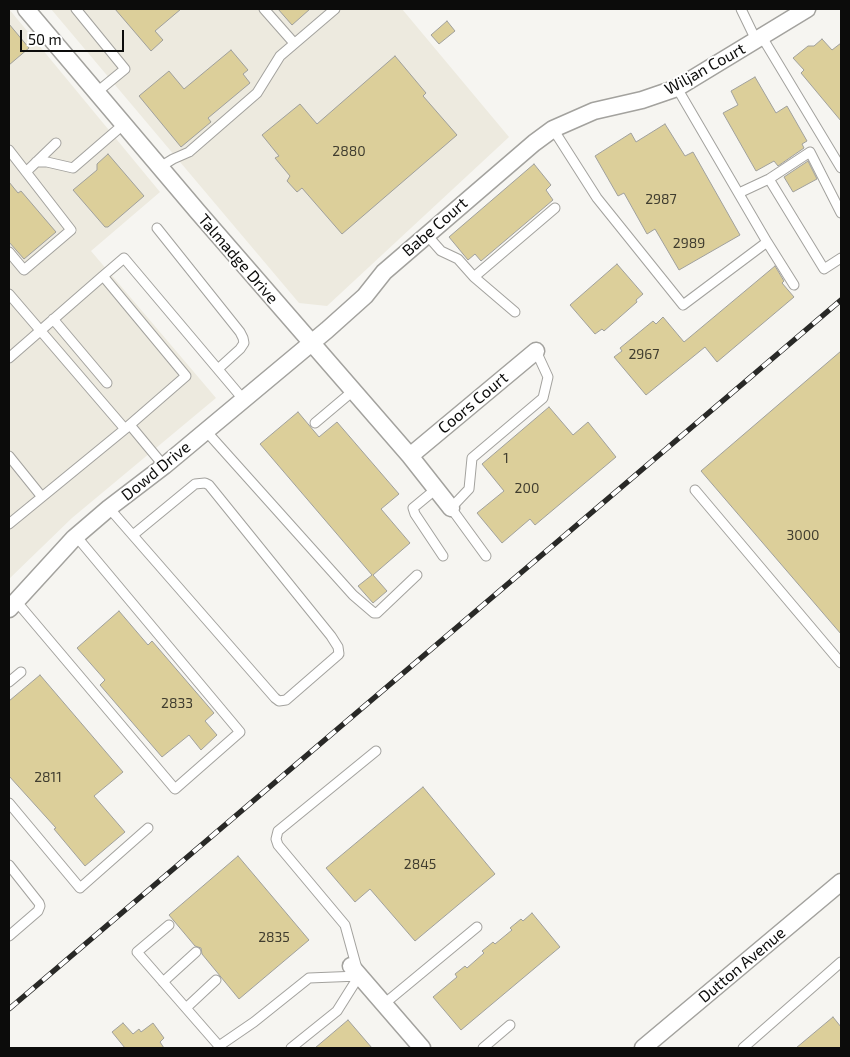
<!DOCTYPE html>
<style>
body{margin:0}
#map{position:relative;width:850px;height:1057px;overflow:hidden;background:#f6f5f1;font-family:"Exo 2",sans-serif}
canvas{display:block}
.frame{position:absolute;inset:0;border:10px solid #0c0c0b;pointer-events:none}
.scale{position:absolute;left:20px;top:30px;width:104px;height:22px;box-sizing:border-box;border:2px solid #0c0c0b;border-top:0;padding-left:6px;font-size:15px;line-height:18px;white-space:nowrap;color:#0c0c0b;-webkit-text-stroke:4px #fff;paint-order:stroke}
</style>
<div id="map">
<canvas width="850" height="1057"></canvas>
<div class="frame"></div>
<div class="scale">50 m</div>
</div>
<script>
const c = document.querySelector('canvas').getContext('2d');
c.lineJoin = 'round';
function fillPath(path, color) { c.fillStyle = color; c.fill(path, 'evenodd'); }
const shape = rows => new Path2D(rows.map(r => 'M' + r).join(''));
function trace(path, color, width, dash) { c.strokeStyle = color; c.lineWidth = width; c.lineCap = dash ? 'butt' : 'round'; c.setLineDash(dash || []); c.stroke(path); }
function drawText(font, color, halo, rows, align = 'center') {
  c.font = font + ' "Exo 2",sans-serif'; c.lineWidth = 4; c.setLineDash([]); c.textBaseline = 'middle'; c.strokeStyle = halo; c.fillStyle = color; for (const [text, x, y, turn = 0] of rows) {
    c.save(); c.translate(x, y); c.rotate((+turn || 0) * Math.PI / 180); c.textAlign = isNaN(turn) ? turn : align; if (halo) c.strokeText(text, 0, 0); c.fillText(text, 0, 0); c.restore();
  }
}
fillPath(shape([
 [9,9,160,192,91,251,216,398,72,518,9,579],
 [51,9,402,9,509,137,327,306,299,303]
]), '#edeadf');
const building = shape([
 [115,9,181,9,155,31,163,40,151,51,115,9],
 [278,9,310,9,292,25,278,9],
 [447,21,455,31,439,44,431,35,447,21],
 [9,24,29,48,9,65,9,24],
 [822,39,832,50,841,43,841,121,801,73,804,70,793,58,808,46,814,46,822,39],
 [231,50,248,70,243,74,250,83,208,118,211,122,181,147,139,96,169,71,184,89,231,50],
 [395,56,426,93,423,96,457,135,342,234,302,188,297,192,287,181,290,176,275,158,279,156,262,135,300,104,317,124,395,56],
 [755,77,776,113,787,106,807,141,802,144,804,148,778,166,774,161,756,171,723,113,738,105,731,91,755,77],
 [665,124,685,156,693,152,740,235,679,270,655,229,647,234,624,193,618,196,595,156,631,133,636,142,665,124],
 [108,154,144,196,108,227,105,227,73,190,97,170,97,164,108,154],
 [808,161,817,179,793,192,784,177,808,161],
 [534,164,551,185,546,190,553,200,481,261,475,254,468,260,449,237,534,164],
 [9,182,18,193,21,191,56,232,24,259,9,242,9,182],
 [617,264,643,294,636,300,637,302,604,331,602,329,595,334,570,305,617,264],
 [775,266,784,281,782,283,794,297,717,362,705,347,646,395,614,357,622,351,620,348,653,321,656,324,663,317,684,342,775,266],
 [841,351,841,634,701,471,841,351],
 [549,407,573,435,588,422,616,457,535,525,530,519,502,543,477,513,504,491,482,464,549,407],
 [298,412,319,437,337,422,399,494,381,509,410,543,373,575,387,591,373,603,358,586,372,575,260,444,298,412],
 [119,611,148,645,152,641,214,713,205,721,217,735,201,750,189,735,162,757,100,685,105,680,77,648,119,611],
 [40,675,123,772,94,796,125,832,85,866,54,829,56,828,9,776,9,701,40,675],
 [423,787,495,874,415,941,370,889,355,902,326,868,423,787],
 [238,856,309,940,239,999,202,954,201,948,195,946,169,915,238,856],
 [532,913,560,947,461,1030,433,997,457,977,455,974,465,966,467,968,484,953,482,951,493,942,495,944,512,930,510,928,521,919,523,921,532,913],
 [833,1017,841,1027,841,1048,796,1048,833,1017],
 [348,1020,372,1048,315,1048,348,1020],
 [123,1023,133,1034,139,1029,141,1032,153,1023,164,1038,160,1042,164,1048,125,1048,112,1032,123,1023]
]);
fillPath(building, '#dccf9a');
trace(building, '#a0a09c', 1);
const service = shape([
 [76,9,125,69,97,92],
 [264,9,294,43],
 [741,9,756,40],
 [762,37,841,168],
 [553,129,597,198,683,305,767,242,677,88],
 [9,150,71,230,24,270,9,252],
 [36,162,47,162,73,168,124,124],
 [160,167,173,159,189,152,257,93,280,56,335,9],
 [26,172,56,143],
 [769,179,824,269,841,258],
 [739,193,769,179,810,152,841,213],
 [157,228,240,332,243,338,244,343,240,349,218,369],
 [426,234,441,251,458,259,474,277,555,208],
 [767,242,794,285],
 [103,276,124,258,243,399],
 [474,277,515,312],
 [9,294,125,429],
 [53,319,107,383],
 [9,358,103,276,186,376,125,429,9,524],
 [315,423,353,391],
 [130,425,164,466],
 [206,431,353,595,374,613,377,613,417,575],
 [9,456,42,497],
 [436,489,413,508,415,514,443,556],
 [695,490,841,663],
 [109,508,275,698,279,701,286,700,339,654,338,647,331,636,209,485,205,483,195,484,133,535],
 [486,556,451,508,469,489,472,458,543,398,548,377,536,351],
 [16,601,175,789,240,732,76,536],
 [9,682,21,672],
 [9,803,80,888,148,828],
 [9,865,39,903,40,906,38,911,9,936],
 [169,925,137,952,219,1046,254,1022,309,978,359,976],
 [163,982,196,952],
 [384,1004,477,927],
 [186,1008,216,980],
 [291,1048,337,1011,359,976,345,925,278,845,276,839,278,831,376,751],
 [483,1048,510,1025],
 [743,1048,841,962]
]);
const minor = shape([
 [26,9,198,212,410,456,451,508],
 [410,456,536,351],
 [9,609,74,538,109,508,164,466,327,330,365,296,384,272,534,143,553,129,594,111,642,100,677,88,807,9],
 [351,966,422,1048],
 [643,1048,841,882]
]);
trace(service, '#a3a29e', 11);
trace(minor, '#a3a29e', 19);
trace(service, '#fff', 9);
trace(minor, '#fff', 16);
const rail = shape([
 [9,1009,841,300]
]);
trace(rail, '#292927', 5.5);
trace(rail, '#fff', 4, [11]);
drawText('14px', '#403d2f', null, [
 ["2880",349,151],
 ["2987",661,199],
 ["2989",689,243],
 ["2967",644,354],
 ["1",506,458],
 ["200",527,488],
 ["3000",803,535],
 ["2833",177,703],
 ["2811",48,777],
 ["2845",420,864],
 ["2835",274,937]
]);
drawText('16px', '#0c0c0b', '#fff', [
 ["Wiljan Court",705,69,-29],
 ["Babe Court",435,227,-41],
 ["Talmadge Drive",238,259,49],
 ["Coors Court",473,403,-40],
 ["Dowd Drive",156,471,-39],
 ["Dutton Avenue",742,965,-40]
]);
</script>
